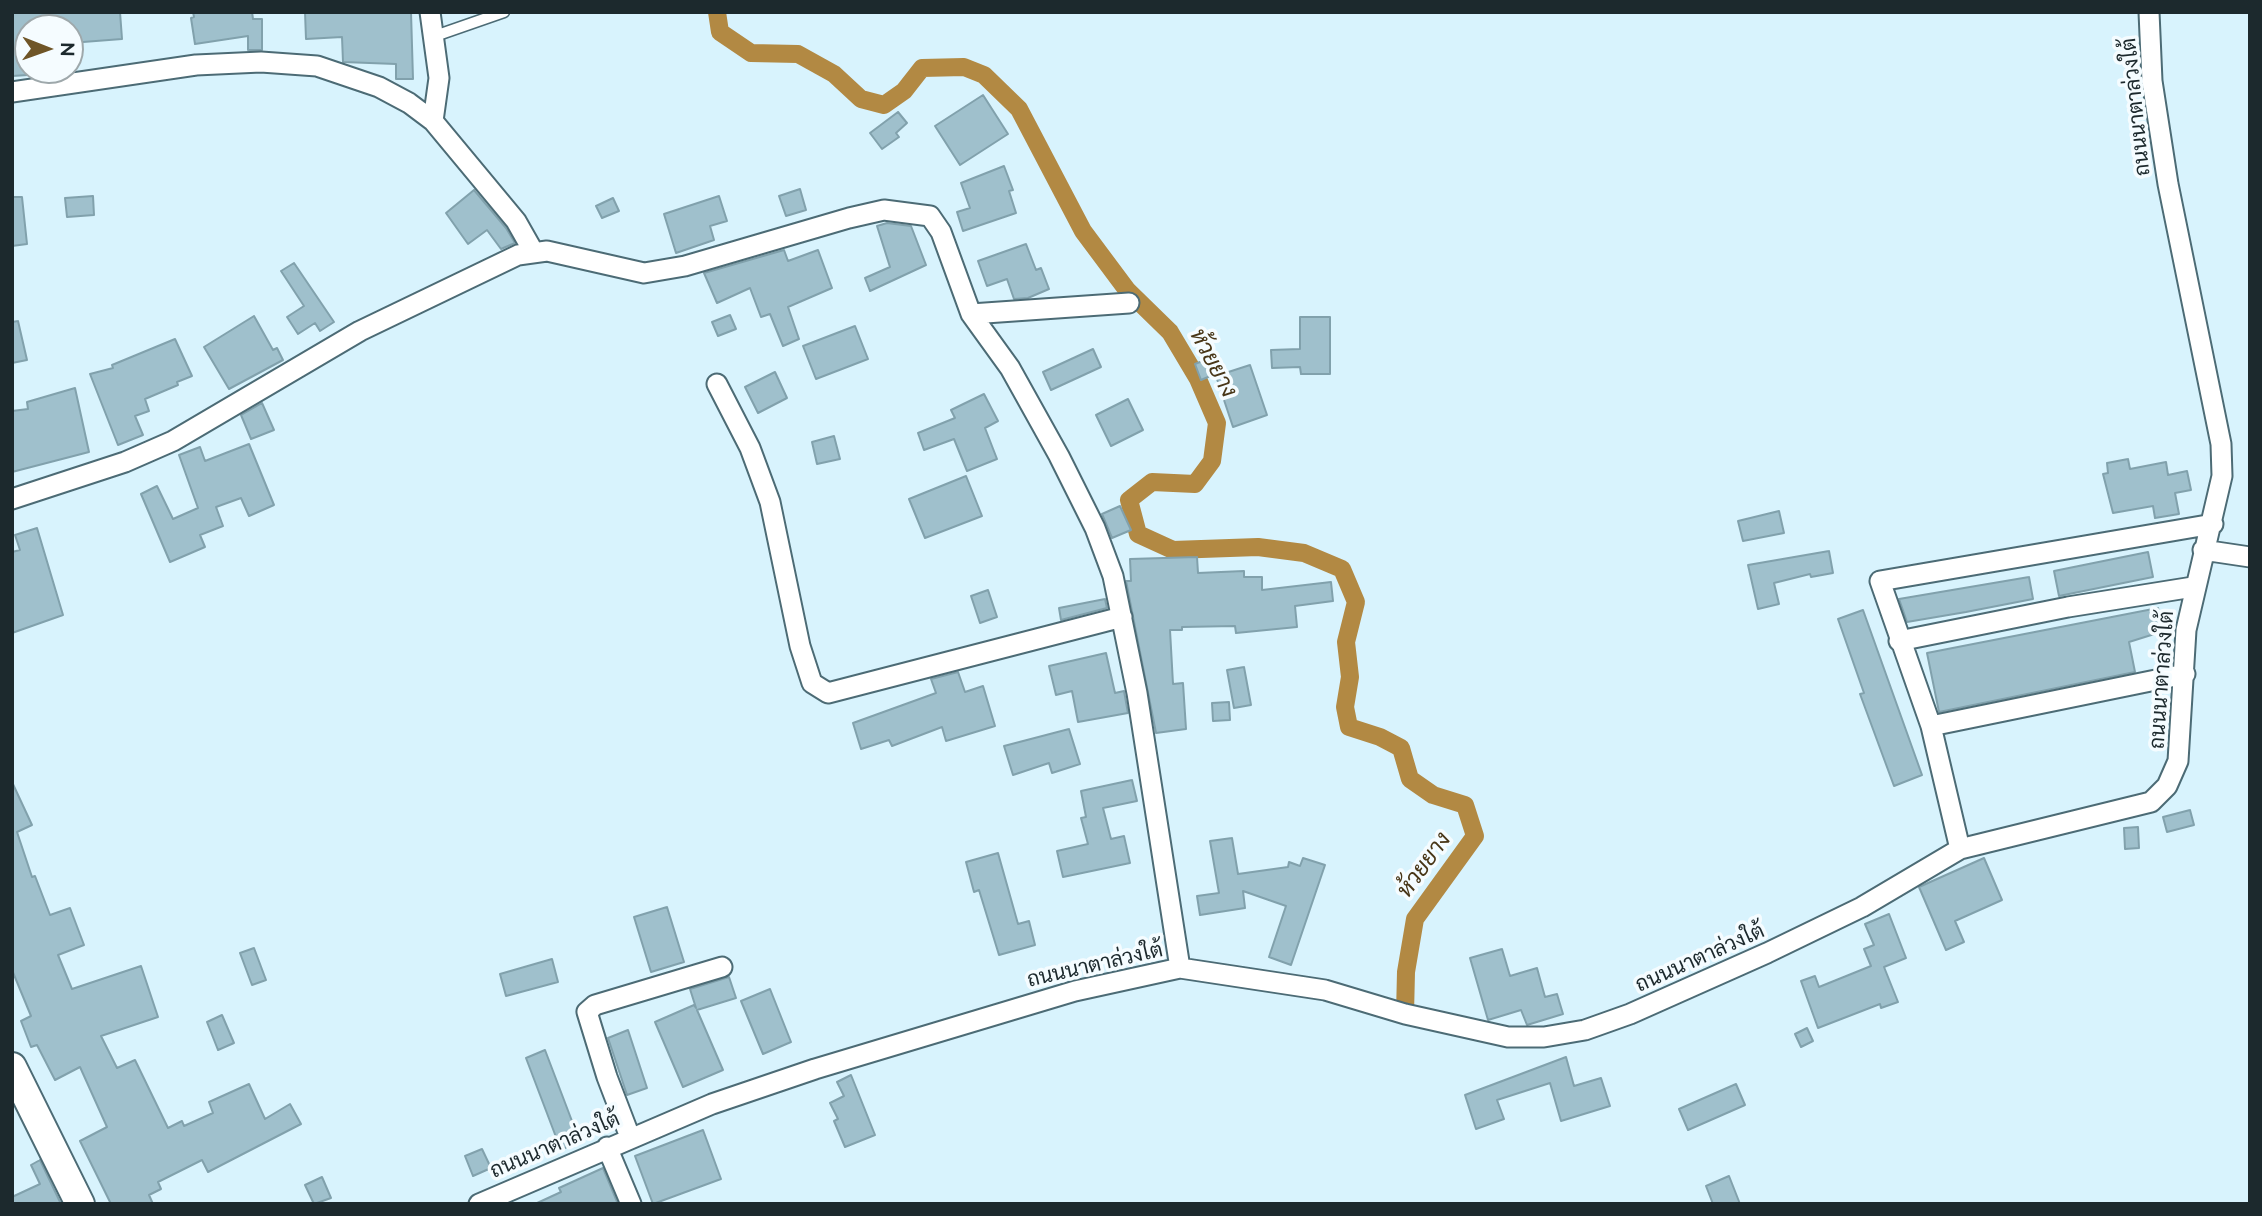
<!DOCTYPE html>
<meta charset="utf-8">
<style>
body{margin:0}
#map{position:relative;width:2262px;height:1216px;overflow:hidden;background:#d8f3fd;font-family:Raleway,sans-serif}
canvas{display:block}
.frame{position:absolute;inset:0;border:14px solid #1c292d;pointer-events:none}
.north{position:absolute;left:14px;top:14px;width:70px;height:70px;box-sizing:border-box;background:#f5fcff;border:2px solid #9ea8ab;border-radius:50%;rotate:91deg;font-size:19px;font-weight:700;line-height:28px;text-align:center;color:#1c292d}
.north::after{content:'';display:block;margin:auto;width:24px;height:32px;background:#6f5527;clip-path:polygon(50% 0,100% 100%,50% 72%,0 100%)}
</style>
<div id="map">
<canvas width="2262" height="1216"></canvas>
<div class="frame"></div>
<div class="north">N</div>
</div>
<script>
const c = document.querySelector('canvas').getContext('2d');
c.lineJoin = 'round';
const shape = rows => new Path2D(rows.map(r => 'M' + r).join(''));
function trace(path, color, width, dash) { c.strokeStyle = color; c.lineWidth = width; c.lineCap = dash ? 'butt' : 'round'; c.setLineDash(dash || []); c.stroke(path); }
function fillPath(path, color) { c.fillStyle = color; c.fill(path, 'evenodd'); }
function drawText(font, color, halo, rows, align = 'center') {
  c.font = font + ' Raleway,Sarabun,sans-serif'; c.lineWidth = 7; c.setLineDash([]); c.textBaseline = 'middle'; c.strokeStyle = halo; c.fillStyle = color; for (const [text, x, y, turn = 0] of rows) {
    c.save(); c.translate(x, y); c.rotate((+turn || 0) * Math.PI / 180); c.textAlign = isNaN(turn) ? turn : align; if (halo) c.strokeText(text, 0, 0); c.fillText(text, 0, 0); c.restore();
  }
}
trace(shape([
 [717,12,720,32,751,53,798,54,834,74,861,99,884,105,904,91,922,68,964,67,984,75,1019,109,1083,231,1127,290,1170,332,1198,379,1217,423,1212,461,1195,484,1152,482,1129,500,1138,534,1173,550,1258,547,1304,553,1342,569,1356,602,1346,642,1350,677,1345,707,1349,727,1380,737,1401,748,1410,779,1433,795,1465,805,1475,836,1415,919,1406,972,1405,1014]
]), '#b28943', 18);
const building = shape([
 [12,12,120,12,122,39,70,43,70,28,28,28,28,75,12,76,12,12],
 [193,12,252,12,253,19,262,19,262,50,248,50,248,36,195,44,191,18,194,17,193,12],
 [305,12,411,12,413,79,396,79,396,64,343,62,342,37,306,39,305,12],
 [983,95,1008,134,960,165,935,126,983,95],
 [898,112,907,123,896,133,899,137,882,149,870,133,898,112],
 [1004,166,1013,190,1009,191,1016,213,963,231,957,212,970,208,961,183,1004,166],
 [800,189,806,210,786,216,779,196,800,189],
 [474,190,506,228,515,243,501,249,487,230,468,244,446,213,474,190],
 [93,196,94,215,67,217,65,198,93,196],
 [719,196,727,221,710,226,714,240,676,253,664,214,719,196],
 [12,197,22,197,27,244,12,246,12,197],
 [613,198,619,211,602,218,596,206,613,198],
 [887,223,911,226,926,265,870,291,865,278,890,267,877,226,887,223],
 [1026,244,1036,270,1041,268,1049,289,1028,298,1014,299,1007,279,987,286,978,261,1026,244],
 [784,250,788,261,818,250,832,288,788,307,799,339,783,346,770,314,761,317,750,288,717,303,704,273,784,250],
 [294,263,334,322,320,331,315,323,298,334,287,317,304,306,281,271,294,263],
 [730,315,736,329,718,336,712,322,730,315],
 [254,316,273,350,277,348,283,360,229,389,204,347,254,316],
 [1300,317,1330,317,1330,374,1301,374,1300,367,1272,368,1271,350,1300,349,1300,317],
 [18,321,27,360,12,363,12,322,18,321],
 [855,326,868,359,816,379,803,346,855,326],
 [175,339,192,376,177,382,178,385,145,399,149,411,135,416,143,435,118,445,90,374,113,368,112,365,175,339],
 [1093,349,1101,367,1051,390,1043,372,1093,349],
 [1215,356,1222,371,1201,380,1195,364,1215,356],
 [1250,365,1267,415,1233,427,1216,376,1250,365],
 [775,372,787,398,758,413,745,387,775,372],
 [75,388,89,452,12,472,12,411,28,409,27,402,75,388],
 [984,394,998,421,985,428,997,459,967,471,954,439,924,450,918,433,955,418,951,410,984,394],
 [1128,399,1143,430,1111,446,1096,415,1128,399],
 [262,403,274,430,251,439,241,415,262,403],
 [834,436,840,459,817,464,812,442,834,436],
 [249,444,274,505,249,516,241,498,216,507,223,526,200,535,205,547,170,562,141,494,157,486,173,519,198,508,179,455,200,447,205,461,249,444],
 [2128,459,2130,469,2166,462,2168,475,2187,471,2191,490,2175,493,2179,514,2155,518,2153,506,2113,513,2103,474,2108,473,2107,463,2128,459],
 [966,476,982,516,925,538,909,499,966,476],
 [1120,506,1131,530,1112,538,1102,514,1120,506],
 [1779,511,1784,533,1743,541,1738,521,1779,511],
 [37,528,63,615,12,633,12,552,20,550,15,535,37,528],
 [1829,551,1833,573,1811,577,1810,574,1774,583,1779,604,1758,609,1748,565,1829,551],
 [2148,552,2153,577,2059,596,2054,571,2148,552],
 [1197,557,1198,573,1244,571,1244,577,1262,577,1262,590,1331,582,1333,601,1295,606,1297,627,1236,633,1235,626,1182,627,1182,630,1170,630,1173,684,1183,683,1186,729,1156,733,1126,581,1131,581,1130,559,1197,557],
 [2029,577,2033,599,1966,612,1907,622,1899,599,2029,577],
 [988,590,997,617,980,623,971,596,988,590],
 [1105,599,1107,608,1061,620,1059,608,1105,599],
 [2158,608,2164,631,2129,642,2135,672,1939,712,1927,653,2158,608],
 [1863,610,1922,775,1894,786,1860,694,1864,693,1838,619,1863,610],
 [1106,653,1115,693,1124,691,1128,713,1078,722,1072,691,1056,695,1049,666,1106,653],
 [1244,667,1251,705,1234,708,1227,670,1244,667],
 [958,672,965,692,983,686,995,726,946,741,942,727,892,746,889,740,861,749,853,723,936,693,931,679,958,672],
 [1229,702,1230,720,1213,721,1212,703,1229,702],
 [1069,729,1080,764,1052,773,1049,763,1013,775,1004,746,1069,729],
 [1132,780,1137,801,1103,808,1111,839,1124,836,1130,863,1063,877,1057,851,1088,844,1081,818,1086,817,1081,791,1132,780],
 [12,782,32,825,17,832,32,877,35,876,50,915,70,908,84,945,58,955,72,989,141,966,158,1017,101,1036,117,1068,135,1060,168,1128,182,1121,184,1126,213,1113,209,1102,249,1084,265,1119,290,1104,301,1124,208,1172,202,1160,158,1182,161,1189,149,1195,153,1204,111,1204,80,1141,107,1127,80,1067,55,1080,37,1045,31,1047,21,1021,31,1016,12,970,12,782],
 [2190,810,2194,825,2167,832,2163,817,2190,810],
 [2138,827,2139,848,2125,849,2124,828,2138,827],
 [1232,838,1238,874,1288,867,1289,862,1300,866,1303,858,1325,865,1291,965,1269,957,1286,906,1243,891,1245,908,1200,915,1197,896,1219,893,1210,841,1232,838],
 [998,853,1018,924,1029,921,1035,945,999,955,979,890,974,892,966,862,998,853],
 [1984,858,2002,900,1955,921,1964,942,1946,950,1919,887,1984,858],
 [667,907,684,962,651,972,634,917,667,907],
 [1889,914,1906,958,1884,967,1898,1002,1881,1008,1880,1004,1818,1028,1801,981,1815,976,1819,987,1871,966,1864,949,1874,945,1865,924,1889,914],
 [254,948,266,980,252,985,240,953,254,948],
 [1502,949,1510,976,1537,968,1545,997,1557,994,1563,1014,1527,1025,1521,1010,1488,1020,1470,958,1502,949],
 [552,959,558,982,506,996,500,974,552,959],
 [729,977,736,998,697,1010,723,1070,683,1087,655,1022,694,1005,696,1008,690,989,729,977],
 [770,989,791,1042,763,1054,741,1001,770,989],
 [222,1015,234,1043,218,1050,207,1022,222,1015],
 [1807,1028,1813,1041,1801,1047,1795,1034,1807,1028],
 [628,1030,647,1088,627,1095,608,1038,628,1030],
 [545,1050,575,1129,556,1137,526,1058,545,1050],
 [1566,1057,1574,1086,1601,1078,1610,1106,1561,1121,1550,1083,1497,1100,1504,1119,1476,1129,1465,1095,1566,1057],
 [851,1075,875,1135,845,1147,834,1121,838,1119,830,1103,844,1096,837,1082,851,1075],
 [1736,1084,1745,1105,1688,1130,1679,1109,1736,1084],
 [703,1130,721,1179,653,1204,635,1156,703,1130],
 [567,1133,572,1145,550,1154,545,1142,567,1133],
 [482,1149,491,1168,473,1176,465,1156,482,1149],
 [40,1160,61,1204,12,1204,12,1197,40,1184,31,1165,40,1160],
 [603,1168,618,1204,535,1204,561,1192,559,1188,603,1168],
 [1729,1176,1740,1204,1713,1204,1706,1186,1729,1176],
 [322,1177,331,1198,314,1204,305,1185,322,1177]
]);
fillPath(building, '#9fc0cc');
trace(building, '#81a1ac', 2);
const lane = shape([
 [435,36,504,12]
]);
const street = shape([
 [430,12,439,78,433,121],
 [12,92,196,65,261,62,317,66,379,87,409,103,433,121,516,221,533,251],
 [971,314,1129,303],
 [717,384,750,448,770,502,800,646,812,683,828,693,1122,617],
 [12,499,125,462,173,441,360,331,518,255,547,251,644,273,685,266,849,218,884,210,930,216,941,232,971,314,1010,368,1059,456,1095,528,1113,576,1137,693,1180,968],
 [2203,550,2250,557],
 [1899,641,2068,607,2193,587],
 [1931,726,2185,674],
 [1960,849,1931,726,1880,581,2213,524],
 [630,1137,607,1077,587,1012,595,1005,722,967],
 [607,1147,631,1204],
 [479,1204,712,1104,815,1069,1075,991,1180,968,1325,990,1405,1014,1508,1037,1544,1037,1585,1030,1630,1014,1767,953,1862,907,1960,849,2151,802,2167,786,2178,761,2186,630,2222,476,2221,444,2168,184,2152,81,2149,12]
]);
const secondary = shape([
 [12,1067,80,1204]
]);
trace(lane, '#4c6b75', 13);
trace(street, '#4c6b75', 23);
trace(secondary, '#4c6b75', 32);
trace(lane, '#fff', 10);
trace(street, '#fff', 19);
trace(secondary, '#fff', 28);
drawText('21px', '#1c292d', '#f5fcff', [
 ["ถนนนาตาล่วงใต้",2136,107,-96],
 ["ถนนนาตาล่วงใต้",2162,680,-86],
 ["ถนนนาตาล่วงใต้",1700,958,-24],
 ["ถนนนาตาล่วงใต้",1095,965,-13],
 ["ถนนนาตาล่วงใต้",555,1145,-23]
]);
drawText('italic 23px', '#483617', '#f5fcff', [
 ["ห้วยยาง",1213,363,62],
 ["ห้วยยาง",1424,865,-54]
]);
</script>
